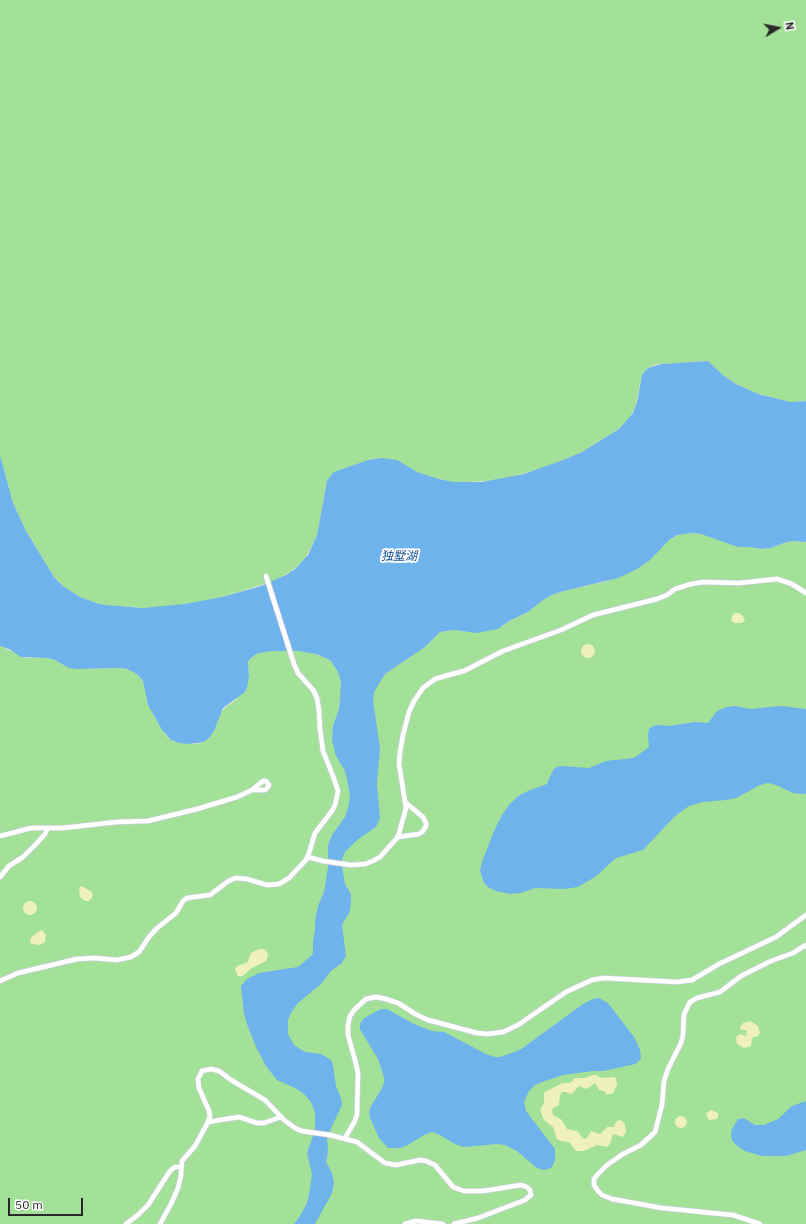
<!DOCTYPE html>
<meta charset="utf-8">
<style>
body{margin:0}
#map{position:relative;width:806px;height:1224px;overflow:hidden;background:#ebe6da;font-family:"IBM Plex Sans",sans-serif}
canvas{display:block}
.north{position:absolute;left:758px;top:8px;width:40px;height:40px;-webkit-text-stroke:3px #fff;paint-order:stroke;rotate:80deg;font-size:11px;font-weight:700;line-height:16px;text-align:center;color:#282828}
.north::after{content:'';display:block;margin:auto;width:14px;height:18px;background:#282828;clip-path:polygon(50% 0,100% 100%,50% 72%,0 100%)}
.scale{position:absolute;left:8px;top:1198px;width:75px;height:18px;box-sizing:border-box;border:2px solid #282828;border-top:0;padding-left:5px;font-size:12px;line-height:14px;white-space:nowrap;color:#282828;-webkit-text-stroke:3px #fff;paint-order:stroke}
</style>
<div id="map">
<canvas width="806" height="1224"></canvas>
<div class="north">N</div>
<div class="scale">50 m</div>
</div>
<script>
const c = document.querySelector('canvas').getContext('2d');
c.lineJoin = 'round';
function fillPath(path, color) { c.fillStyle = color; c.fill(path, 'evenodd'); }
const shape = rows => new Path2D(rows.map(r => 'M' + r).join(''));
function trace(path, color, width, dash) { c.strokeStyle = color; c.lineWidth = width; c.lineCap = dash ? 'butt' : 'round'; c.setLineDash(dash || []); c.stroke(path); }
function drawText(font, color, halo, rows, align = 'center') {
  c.font = font + ' "IBM Plex Sans","Noto Sans SC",sans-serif'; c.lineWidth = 4; c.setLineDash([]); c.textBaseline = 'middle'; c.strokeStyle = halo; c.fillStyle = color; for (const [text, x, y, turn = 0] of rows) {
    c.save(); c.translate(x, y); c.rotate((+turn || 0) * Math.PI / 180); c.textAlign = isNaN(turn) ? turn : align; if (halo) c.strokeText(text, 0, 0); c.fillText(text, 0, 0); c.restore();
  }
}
fillPath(shape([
 [0,0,806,0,806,401,791,402,758,394,736,384,724,376,708,361,661,364,654,365,648,368,642,375,635,408,629,419,619,429,582,452,544,468,499,480,467,482,453,482,428,476,381,458,368,460,351,466,326,486,317,535,305,559,290,572,274,581,222,597,202,602,162,607,143,608,107,605,99,604,80,597,63,586,54,577,26,531,13,503,0,455],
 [692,533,707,535,738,547,750,547,762,549,771,548,784,543,792,541,806,542,806,1224,0,1224,0,646,26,658,47,658,56,660,69,668,76,669,120,668,127,669,137,674,143,681,148,705,162,730,167,737,175,742,195,744,204,742,210,737,216,726,221,712,227,706,236,700,249,673,248,665,249,660,258,653,273,651,307,651,316,654,330,660,338,672,385,674,425,647,440,632,454,630,469,632,503,626,509,621,528,612,543,600,552,595,560,592,608,581,673,537,681,534]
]), '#a2e197');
fillPath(shape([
 [739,613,743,616,745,621,741,623,734,623,731,620,732,616,735,613],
 '581 651a7 7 0 1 1 14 0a7 7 0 1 1-14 0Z',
 [82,886,92,892,93,896,89,901,85,901,80,897,79,890,80,887],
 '23 908a7 7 0 1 1 14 0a7 7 0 1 1-14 0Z',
 [42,930,46,935,45,942,39,945,32,944,30,942,31,938,38,932],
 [259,949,264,949,267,952,268,955,266,961,252,968,243,976,238,976,235,970,236,967,239,965,247,963,251,953],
 [750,1021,758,1026,760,1033,758,1036,752,1038,751,1046,744,1048,737,1044,736,1037,740,1034,746,1036,747,1030,741,1030,740,1027,743,1023],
 [593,1075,596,1075,602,1078,612,1077,616,1078,617,1085,613,1093,607,1095,604,1091,599,1090,595,1083,587,1089,579,1086,572,1094,565,1092,562,1092,560,1095,559,1105,552,1109,553,1115,562,1120,567,1129,577,1131,584,1139,587,1138,591,1131,600,1134,607,1127,614,1127,616,1122,619,1120,622,1121,625,1124,626,1132,623,1137,613,1134,610,1144,607,1147,597,1145,584,1151,576,1151,569,1142,561,1141,557,1139,553,1127,544,1120,540,1110,544,1103,544,1093,548,1090,555,1087,562,1083,570,1083,575,1078,585,1078],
 [711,1110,718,1113,718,1117,717,1119,710,1120,708,1119,706,1113],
 '675 1122a6 6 0 1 1 12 0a6 6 0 1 1-12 0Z'
]), '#eef0bd');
fillPath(shape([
 [708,361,724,376,736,384,758,394,791,402,806,401,806,542,792,541,784,543,771,548,762,549,750,547,738,547,701,534,692,533,677,535,669,540,650,560,637,569,618,578,560,592,552,595,543,600,528,612,509,621,498,629,476,633,454,630,440,632,425,647,385,674,374,692,373,701,380,748,377,784,380,818,376,827,357,840,345,852,342,859,342,867,345,884,351,894,351,900,350,911,342,925,346,956,342,963,331,971,321,984,298,1003,292,1011,288,1020,288,1034,294,1045,305,1052,321,1054,331,1060,333,1066,336,1086,341,1098,342,1105,327,1137,328,1152,326,1162,332,1173,334,1183,332,1193,315,1224,294,1224,300,1216,307,1203,309,1195,312,1174,307,1153,315,1129,315,1113,311,1102,305,1095,297,1089,277,1080,266,1066,256,1047,248,1027,244,1014,241,986,247,979,259,973,298,967,312,955,313,952,313,940,315,931,315,921,318,906,324,892,328,867,328,845,332,835,345,817,349,804,350,795,347,779,344,769,336,756,332,740,333,726,339,709,340,700,341,682,338,672,330,660,316,654,299,651,273,651,258,653,251,658,248,662,249,677,247,687,245,692,223,708,214,731,210,737,204,742,189,744,179,743,171,740,162,730,148,705,143,681,137,674,127,669,120,668,76,669,69,668,55,660,47,658,21,657,9,649,0,646,0,455,13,503,26,531,54,577,63,586,80,597,99,604,107,605,143,608,185,604,222,597,261,586,286,575,295,569,308,555,317,535,327,481,332,474,334,472,368,460,381,458,397,460,417,472,439,479,454,482,482,482,524,474,563,460,582,452,619,429,633,413,637,402,642,375,648,368,661,364],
 [735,706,750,709,781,706,806,709,806,794,793,793,776,785,768,783,760,785,736,798,726,800,703,802,689,806,675,816,643,850,616,858,595,877,578,887,565,889,535,888,521,893,510,894,496,891,488,887,484,883,480,871,482,862,494,831,502,815,509,805,518,796,530,790,547,784,552,772,555,768,560,766,589,768,606,761,634,758,649,747,648,734,649,729,653,726,659,725,669,726,695,722,708,723,717,711,727,707],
 [599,998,608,1003,634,1037,640,1050,641,1059,635,1064,604,1071,593,1071,563,1075,542,1082,535,1085,529,1091,524,1102,526,1111,555,1149,555,1161,551,1168,544,1170,537,1168,517,1151,505,1145,497,1144,464,1147,455,1144,438,1134,432,1132,426,1134,406,1146,400,1148,388,1148,379,1138,370,1118,369,1112,371,1106,381,1090,384,1083,384,1077,378,1059,360,1029,360,1024,364,1018,381,1009,387,1009,414,1024,432,1031,444,1032,486,1054,495,1057,500,1057,520,1050,583,1004,593,999],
 [806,1101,806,1150,786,1156,762,1156,745,1151,736,1145,732,1140,731,1134,732,1129,738,1119,744,1118,755,1125,764,1125,778,1119,792,1106]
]), '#6eb3ec');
const service = shape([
 [0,836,31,828,63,828,116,822,148,821,197,809,237,797,252,790,263,781,266,781,269,785,268,787,265,790,252,790],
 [397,837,419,834,423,831,426,826,426,823,423,817,405,802],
 [308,857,323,861,351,865,365,864,373,861,380,857,398,837,406,808,399,764,400,752,403,735,409,712,414,701,423,688,435,679,445,676,464,671,503,651,561,630,593,615,657,599,667,595,675,589,691,584,704,582,739,583,777,579,792,584,806,593],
 [0,877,9,866,23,857,36,844,45,834,48,828],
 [0,981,18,973,77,959,95,958,117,960,131,957,139,952,149,937,156,929,176,913,183,901,187,898,210,895,227,882,235,878,247,879,267,885,279,884,289,878,306,860,309,853,315,833,332,811,335,805,338,791,333,776,323,751,320,729,319,710,317,698,313,690,298,673,294,664,266,576],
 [208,1122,239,1117,257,1123,264,1123,281,1117],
 [345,1138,355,1121,357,1114,358,1073,355,1060,348,1035,348,1025,350,1016,354,1010,366,999,376,997,386,999,398,1003,417,1015,428,1020,477,1033,487,1034,503,1032,518,1025,566,992,592,980,604,978,677,982,692,980,719,964,776,937,806,915],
 [126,1224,138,1215,148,1205,170,1171,175,1167,181,1167],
 [160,1224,171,1204,178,1188,181,1175,182,1161,195,1146,208,1122,210,1116,209,1111,199,1088,198,1079,202,1071,211,1069,219,1071,231,1080,265,1100,284,1120,295,1128,302,1131,330,1135,357,1142,385,1163,396,1165,420,1160,426,1161,435,1165,453,1187,464,1191,483,1191,521,1185,527,1187,530,1190,531,1195,525,1200,478,1218,454,1224],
 [405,1224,416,1221,443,1224],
 [760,1224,733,1215,662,1208,612,1199,602,1195,598,1191,594,1185,594,1179,598,1174,607,1165,623,1154,641,1145,655,1132,662,1105,664,1081,668,1069,681,1043,683,1035,684,1014,690,1002,697,998,720,992,741,976,771,961,793,953,806,945]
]);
trace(service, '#cfcfe1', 6);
trace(service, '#fff', 4.5);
drawText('italic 12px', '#0f4f95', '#fff', [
 ["独墅湖",399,557]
]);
</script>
